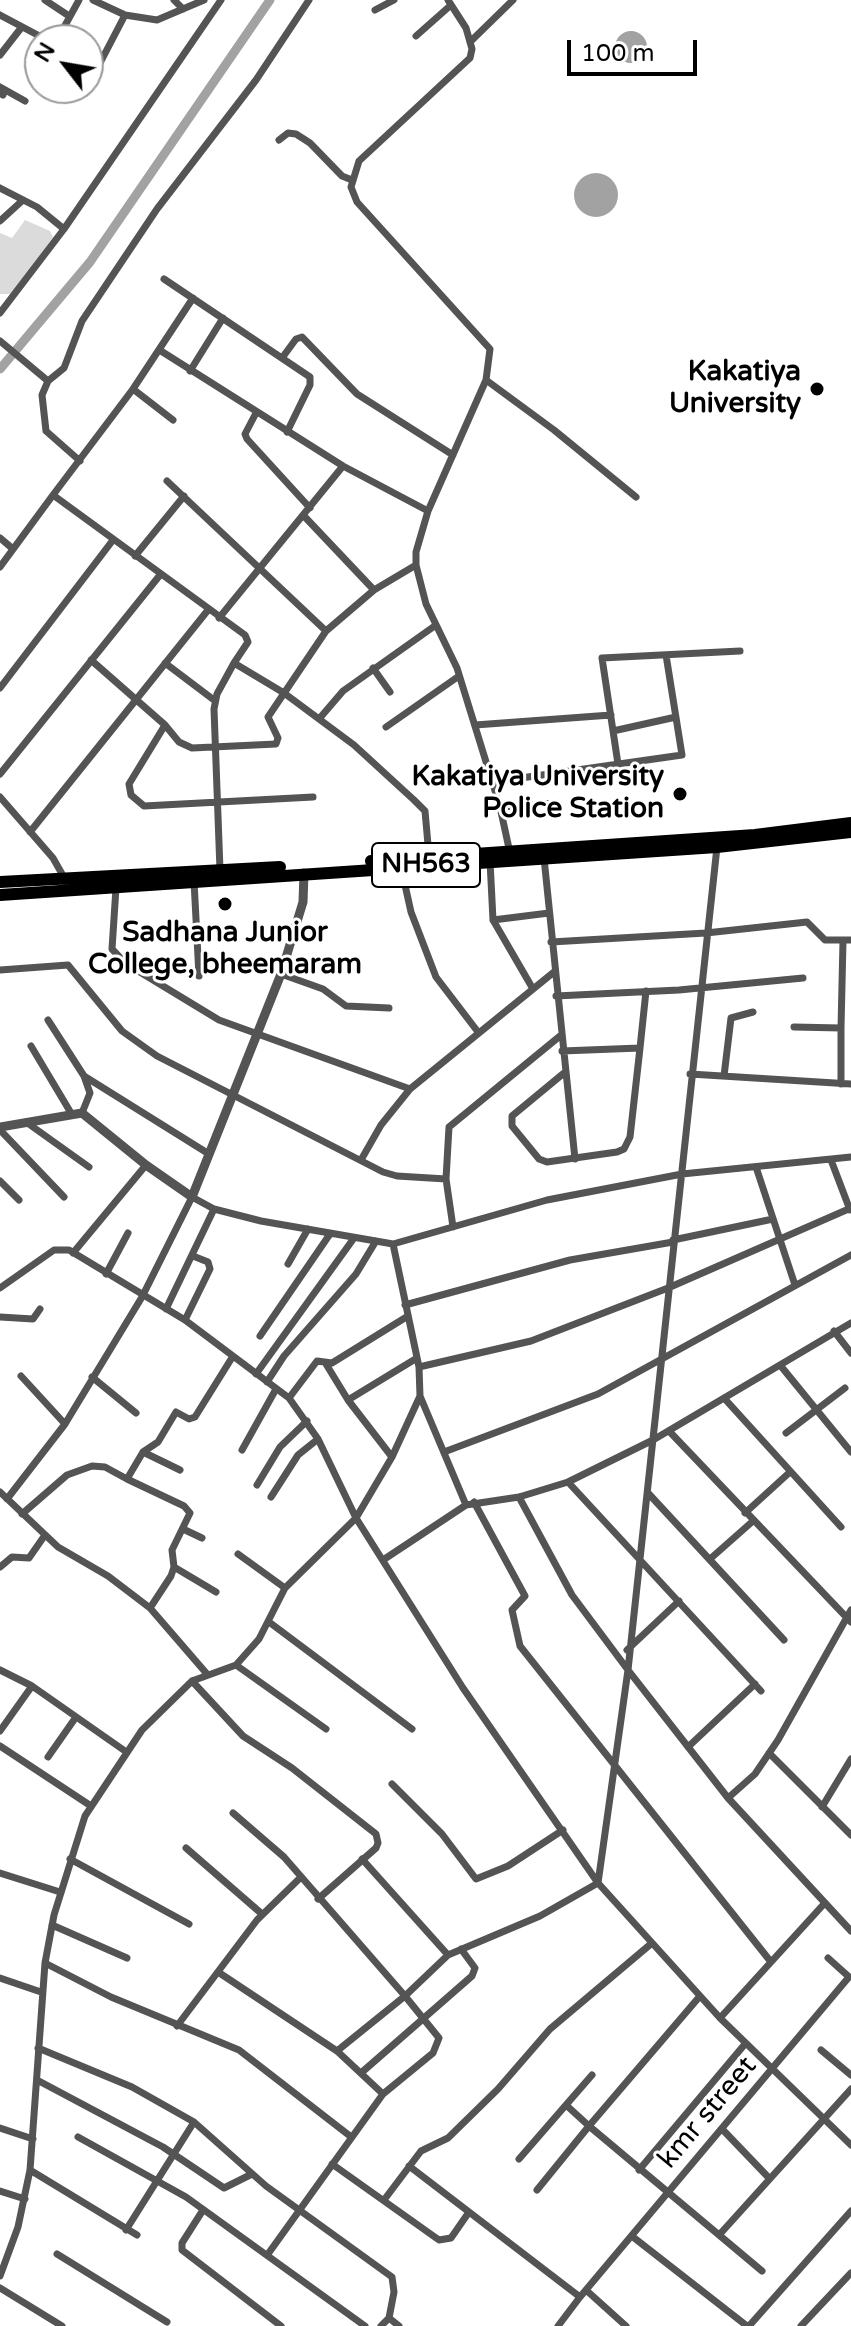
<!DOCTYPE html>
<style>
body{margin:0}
#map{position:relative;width:851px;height:2326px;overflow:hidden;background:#fff;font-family:"Varela Round",sans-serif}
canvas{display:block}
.north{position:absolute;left:24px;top:24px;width:80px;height:80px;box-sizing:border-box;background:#fff;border:2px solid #999;border-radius:50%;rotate:301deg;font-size:22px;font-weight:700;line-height:32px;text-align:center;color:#000}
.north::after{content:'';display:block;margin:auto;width:28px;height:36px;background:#000;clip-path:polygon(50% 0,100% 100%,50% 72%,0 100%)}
.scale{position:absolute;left:567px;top:40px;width:130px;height:36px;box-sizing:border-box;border:4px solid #000;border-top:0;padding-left:10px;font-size:24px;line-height:28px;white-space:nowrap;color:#000;-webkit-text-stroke:6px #fff;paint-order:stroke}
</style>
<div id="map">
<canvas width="851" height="2326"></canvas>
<div class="north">N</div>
<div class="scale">100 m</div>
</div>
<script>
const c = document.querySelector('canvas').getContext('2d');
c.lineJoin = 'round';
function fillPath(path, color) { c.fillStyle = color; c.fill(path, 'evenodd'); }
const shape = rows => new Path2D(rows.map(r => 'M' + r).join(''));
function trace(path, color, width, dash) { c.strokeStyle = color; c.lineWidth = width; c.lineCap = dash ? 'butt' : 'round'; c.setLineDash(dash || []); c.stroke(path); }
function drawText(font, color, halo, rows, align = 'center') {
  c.font = font + ' "Varela Round",sans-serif'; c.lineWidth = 6; c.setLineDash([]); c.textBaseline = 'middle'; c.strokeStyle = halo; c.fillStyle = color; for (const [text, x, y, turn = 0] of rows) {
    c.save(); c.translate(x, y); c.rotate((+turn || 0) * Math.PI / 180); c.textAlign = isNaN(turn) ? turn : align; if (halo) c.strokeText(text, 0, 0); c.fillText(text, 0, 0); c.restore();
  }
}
fillPath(shape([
 [25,220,50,231,53,237,12,294,0,294,0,233,12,238]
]), '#dbdbdb');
fillPath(shape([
 '615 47a16 16 0 1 1 32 0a16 16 0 1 1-32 0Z',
 '574 195a22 22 0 1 1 44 0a22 22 0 1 1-44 0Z'
]), '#a2a2a2');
trace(shape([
 [0,369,90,262,270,0]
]), '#a2a2a2', 9);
trace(shape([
 [45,0,69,16],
 [93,0,125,15,157,20,204,0],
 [174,0,183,9],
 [448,0,466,28,472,49,470,58,359,161,351,187,357,202,490,349,486,380,428,511,416,552,416,565,426,604,457,668,500,807,510,853],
 [375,10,394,0],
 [0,15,47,40],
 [416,36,451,5],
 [57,40,79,0],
 [470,42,513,0],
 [0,55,21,28],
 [88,64,100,63,125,15],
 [0,87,25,101],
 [0,93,3,95],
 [279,140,288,133,296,134,310,143,342,176,352,180],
 [0,188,37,207,64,229],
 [0,221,23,200],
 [164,279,310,377,310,385,287,432],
 [193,298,133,389,53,495,245,635,248,642,234,663,284,693,354,745,414,800,425,811,429,856],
 [0,313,64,229,221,0],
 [0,341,48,381],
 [161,351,343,466,428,511],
 [282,358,296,339,302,337,357,394,453,455],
 [190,371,223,318],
 [486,380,554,430,636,497],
 [133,389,173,420],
 [256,413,245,434,247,439,310,508],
 [80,461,46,431,42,395,48,381,64,368,82,321,157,209,256,80,309,0],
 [167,481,326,631],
 [304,516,374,590,416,565],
 [0,538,13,549],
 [135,556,184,496],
 [0,567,53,495],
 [219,618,343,466],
 [91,660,165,725,129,784,131,795,144,806,313,797],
 [165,663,214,700],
 [373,668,390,692],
 [0,688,113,540],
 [319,719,343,691,436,625],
 [165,725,179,742,192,748,276,744,278,738,268,717,326,631,374,590],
 [475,725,611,715],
 [386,727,459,676],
 [613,731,676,717],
 [618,764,602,658,740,651],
 [0,774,160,575],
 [493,782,682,755,666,655],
 [0,797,53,858,66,881],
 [500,807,557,803],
 [30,832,208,610],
 [544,858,575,1159],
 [490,861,493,920,549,913],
 [401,867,411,912,436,977,478,1032],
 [220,870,214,709,217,694,234,663],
 [194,881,199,976],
 [116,888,112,949,125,963,219,1020,410,1089],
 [493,920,533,989],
 [551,942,706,933,807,922,825,940,851,940],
 [0,970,68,965,122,1031,157,1056,383,1172,397,1176,446,1179],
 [281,974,323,989,346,1006,389,1008],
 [556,996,679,990,803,978],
 [48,1020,84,1076,90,1093,82,1113],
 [794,1027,841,1028,843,941],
 [31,1046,71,1113],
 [562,1051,640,1048,646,991],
 [564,1073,512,1116,512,1126,539,1159,547,1162,617,1152,624,1149,630,1137,640,1048],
 [690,1074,851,1084],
 [84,1076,209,1154],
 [724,1076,731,1018,753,1012],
 [841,1084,841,1028],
 [26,1122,89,1167],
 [0,1130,64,1197],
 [361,1160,381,1125,410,1089,554,972],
 [831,1160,850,1210],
 [756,1167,795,1285],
 [0,1181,19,1200],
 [453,1227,446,1179,449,1127,560,1036],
 [673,1240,773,1219],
 [73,1253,146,1165],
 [288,1264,308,1229],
 [106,1274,128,1233],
 [0,1288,54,1250,69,1250,185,1320,289,1398,318,1439,356,1518,463,1688,598,1883,720,2018,851,2145],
 [405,1305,570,1260,673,1242],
 [166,1309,214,1209],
 [0,1317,33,1319,40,1309],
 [185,1320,210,1269,208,1262,193,1256],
 [834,1331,851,1353],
 [260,1336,330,1234],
 [326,1364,348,1400],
 [780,1365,851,1452],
 [419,1367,531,1341,668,1288,851,1208],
 [256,1374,354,1238],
 [21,1376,65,1424],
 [92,1377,136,1413],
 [267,1382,284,1356,356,1274,376,1241],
 [289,1398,317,1361,332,1363,408,1316],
 [724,1398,841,1527],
 [669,1431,851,1622],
 [786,1433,845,1388],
 [242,1450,276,1389],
 [143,1452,158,1442,176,1412,189,1419,195,1417,233,1356],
 [444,1452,598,1394,851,1255],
 [392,1457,348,1400,417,1358],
 [127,1479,184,1506,190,1513,172,1550,174,1567,171,1576,150,1608],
 [568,1482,761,1691],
 [257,1485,280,1447,307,1421],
 [0,1492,58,1547,108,1576,150,1608,207,1674],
 [648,1493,784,1640],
 [271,1497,298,1455,318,1439],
 [519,1497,572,1595,628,1670,728,1798,851,1931],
 [7,1499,65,1424,142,1297,192,1197,214,1209,261,1221,393,1244],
 [474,1502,525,1596,512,1610,520,1646,771,1962],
 [466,1505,420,1396,419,1367,393,1244,547,1200,682,1174,851,1157],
 [745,1513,790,1472],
 [22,1514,67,1475,92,1466,105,1467,127,1479,143,1452,180,1470],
 [183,1529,202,1538],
 [238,1554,285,1588],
 [710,1559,753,1521],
 [383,1560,466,1505,519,1497,568,1482,653,1440,851,1323],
 [0,1567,12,1557,29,1558,45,1535],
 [174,1567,216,1592],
 [269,1622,412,1729],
 [627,1650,679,1601],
 [236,1665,326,1729],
 [0,1670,32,1686,125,1751],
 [192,1681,243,1736,292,1768,376,1834,378,1843,376,1848,318,1899],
 [0,1731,32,1686],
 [0,1746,91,1806],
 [688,1747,755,1684],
 [769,1753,851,1835],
 [48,1757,76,1717],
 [392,1784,442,1834,476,1879,508,1866,563,1830],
 [728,1798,755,1774,778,1740,851,1610],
 [822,1807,851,1759],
 [233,1813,284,1857,405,1996,448,1955,540,1916,598,1883,628,1670,717,847],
 [186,1848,262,1914],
 [70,1859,189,1924],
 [362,1859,448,1955],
 [0,1873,60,1892],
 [52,1925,127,1958],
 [45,1963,111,1997,239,2050,350,2136],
 [218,1972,337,2051,383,2094],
 [0,1978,41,1992],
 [700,1996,589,2126,762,2271],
 [720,2018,823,1905],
 [177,2026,257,1920,300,1878],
 [38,2048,132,2087,194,2122],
 [821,2050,851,2075],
 [361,2073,472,1976,475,1968,461,1949],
 [37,2080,163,2147,224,2188,252,2174],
 [0,2128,33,2139],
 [723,2130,769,2178],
 [78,2137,186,2197,365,2326],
 [519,2159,592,2075],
 [332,2164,439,2240,451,2238,469,2212],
 [409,2166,580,2297,558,2326],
 [30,2170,137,2235],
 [639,2170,745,2044],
 [537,2190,589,2126,566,2105],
 [0,2191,25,2199],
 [384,2200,421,2151,448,2138,498,2089,550,2029,652,1943],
 [203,2210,182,2243,182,2250,281,2326],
 [126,2230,194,2122,266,2186,392,2277,394,2292,389,2318,381,2326],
 [720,2234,851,2089],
 [633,2237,747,2326],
 [57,2254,167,2322],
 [268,2254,383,2094,433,2053,439,2038,405,1996,337,2051],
 [0,2276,18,2227,30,2170,45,1963,54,1915,85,1816,142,1730,192,1681,236,1665,259,1639,285,1588,356,1518,392,1457,420,1396],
 [0,2288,62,2326],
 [586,2290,626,2326],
 [580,2297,849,1977,828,1958],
 [389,2318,399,2326],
 [749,2326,851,2211],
 [801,2326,851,2273]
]), '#545454', 7);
trace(shape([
 [0,1127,82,1113,146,1165,192,1197,281,974,303,902,304,873]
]), '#545454', 9);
trace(shape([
 [371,861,755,835,851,823],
 [0,882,280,867],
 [0,895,717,847,851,832]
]), '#000', 12);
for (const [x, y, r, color] of [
 [817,389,8,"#000"],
 [680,794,8,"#000"],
 [225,904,8,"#000"]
]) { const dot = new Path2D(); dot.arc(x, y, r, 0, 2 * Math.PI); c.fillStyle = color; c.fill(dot); trace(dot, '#fff', 3); }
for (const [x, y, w] of [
 [426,865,108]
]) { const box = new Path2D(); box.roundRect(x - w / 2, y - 22, w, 44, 6); c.fillStyle = '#fff'; c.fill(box); trace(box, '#000', 2); }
drawText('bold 26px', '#000', null, [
 ["NH563",426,865]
]);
drawText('bold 28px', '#000', '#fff', [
 ["Kakatiya",801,373],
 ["University",801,405],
 ["Kakatiya University",664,778],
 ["Police Station",664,810],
 ["Sadhana Junior",225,934,"center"],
 ["College, bheemaram",225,966,"center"]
], 'right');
drawText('28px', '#000', '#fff', [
 ["kmr street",708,2113,-50]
]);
</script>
